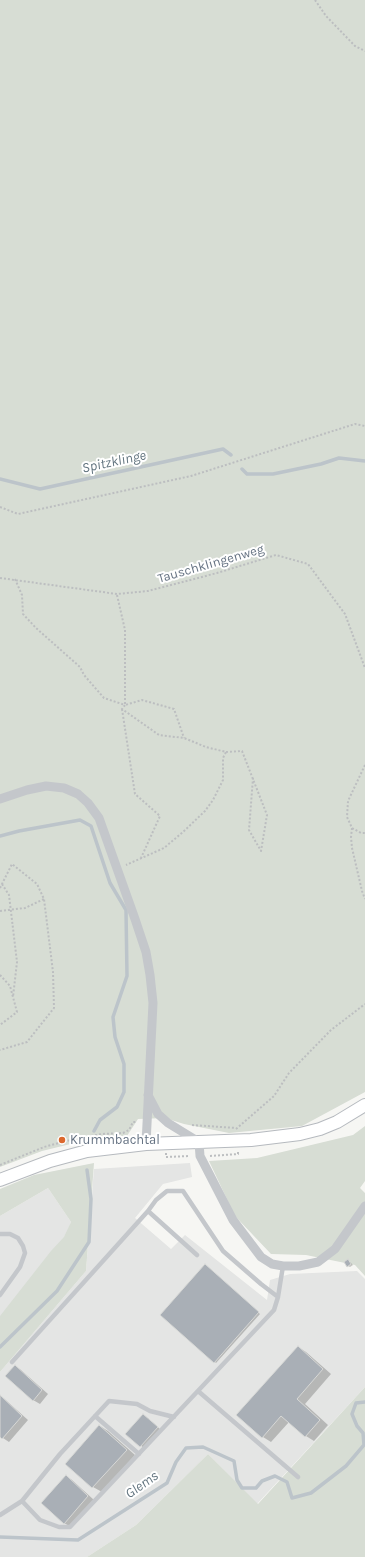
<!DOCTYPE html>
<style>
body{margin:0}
canvas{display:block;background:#f6f6f3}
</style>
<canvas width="365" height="1557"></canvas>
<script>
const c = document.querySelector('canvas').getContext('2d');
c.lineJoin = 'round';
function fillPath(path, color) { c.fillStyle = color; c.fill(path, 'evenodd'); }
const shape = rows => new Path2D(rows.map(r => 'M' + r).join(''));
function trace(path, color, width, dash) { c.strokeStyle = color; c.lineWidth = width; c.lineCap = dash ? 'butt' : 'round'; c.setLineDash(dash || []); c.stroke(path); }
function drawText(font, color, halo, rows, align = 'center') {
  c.font = font + ' Karla,sans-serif'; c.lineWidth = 4; c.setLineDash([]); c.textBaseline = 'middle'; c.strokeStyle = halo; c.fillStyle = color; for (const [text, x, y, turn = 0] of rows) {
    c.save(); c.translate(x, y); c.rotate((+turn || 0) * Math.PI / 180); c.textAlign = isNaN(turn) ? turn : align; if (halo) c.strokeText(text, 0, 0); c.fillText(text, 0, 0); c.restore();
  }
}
fillPath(shape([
 [190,1163,192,1177,163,1184,135,1218,171,1249,185,1235,267,1300,270,1280,290,1274,357,1271,365,1279,365,1387,257,1504,208,1454,136,1525,87,1557,0,1557,0,1372,86,1271,94,1169],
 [48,1188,71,1222,60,1252,0,1331,0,1216]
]), '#e4e5e4');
fillPath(shape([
 [0,0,365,0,365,1092,302,1126,229,1133,184,1124,165,1118,138,1119,127,1136,87,1140,42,1151,0,1167],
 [365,1126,365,1181,360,1188,365,1193,365,1276,355,1265,306,1255,271,1254,235,1216,209,1161,257,1158,353,1135],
 [94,1163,86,1271,0,1372,0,1316,51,1251,64,1237,71,1222,48,1188,0,1216,0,1189,34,1175],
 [365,1387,365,1557,87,1557,136,1525,208,1454,258,1504]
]), '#d7ddd4');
fillPath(shape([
 [348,1260,353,1265,350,1267,348,1266],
 [207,1267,260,1314,216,1363,215,1362],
 [298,1347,306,1352,331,1374,305,1404,328,1425,314,1441,306,1436,289,1422,271,1442,263,1437],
 [15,1366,21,1370,48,1394,40,1404,33,1400],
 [0,1395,28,1420,9,1442,0,1436],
 [148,1418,161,1430,145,1449,127,1434],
 [100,1426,108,1431,135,1455,102,1492,93,1487,66,1464],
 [66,1476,72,1480,94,1500,71,1527,64,1523]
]), '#0003');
trace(shape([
 [242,469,247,474,273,474,321,464,339,458,365,461],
 [0,479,40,489,223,449,231,455],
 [0,836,19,831,80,820,91,826,110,883,126,910,127,976,113,1017,115,1037,124,1064,124,1092,117,1107,100,1120,94,1131],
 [0,1347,57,1291,89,1242,91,1199,87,1170],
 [0,1537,78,1540,167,1483,176,1462,186,1448,203,1447,234,1461,237,1480,242,1488,256,1488,262,1481,275,1476,287,1482,292,1498,311,1493,346,1466,364,1445,363,1433,357,1426,352,1414,356,1403,365,1402]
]), '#bcc4ca', 3.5);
const building = shape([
 [348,1259,351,1264,347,1267,344,1262,348,1259],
 [205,1264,259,1312,214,1363,160,1315,205,1264],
 [298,1346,323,1369,297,1399,320,1420,305,1437,281,1416,262,1438,236,1415,298,1346],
 [15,1365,42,1390,33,1401,5,1376,15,1365],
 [0,1395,22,1416,2,1439,0,1437,0,1395],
 [143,1414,158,1427,140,1447,125,1434,143,1414],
 [99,1425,127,1450,92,1488,65,1464,99,1425],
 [66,1475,88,1496,64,1524,41,1503,66,1475]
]);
fillPath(building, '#a9afb6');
trace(building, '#d7d8d6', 1);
const secondary = shape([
 [0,1180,50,1161,87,1151,146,1144,251,1140,300,1134,320,1129,337,1122,365,1105]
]);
trace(secondary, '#b6babf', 14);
trace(shape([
 [315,0,326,16,355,46,365,51],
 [0,507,18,514,191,476,355,424,365,426],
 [0,578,117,594,148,591,217,573,276,555,308,564,345,614,365,668],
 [15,579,22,595,23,614,36,628,80,667,84,675,104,698,125,705,122,709,159,735,184,738,206,747,226,752,223,758,223,780,213,800,205,811,183,832,164,848,126,865],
 [117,595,125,630,125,705,142,700,174,709,184,738],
 [122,709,135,794,160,816,141,858],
 [226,752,242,751,267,815,261,851,249,830,253,778],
 [365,765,348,801,347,817,352,828,361,833,365,833],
 [352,828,351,837,352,848,362,891,365,899],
 [2,884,9,895,17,962,13,997],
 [0,888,12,864,37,884,44,899,53,972,54,1008,27,1042,0,1050],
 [0,911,25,908,44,899],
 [0,975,10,986,17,1012,0,1025],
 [192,1125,236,1128],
 [236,1129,274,1096,289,1073,331,1030,365,1004],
 [166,1153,166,1157,190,1156],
 [210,1156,238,1154,238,1152],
 [0,1165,44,1147,66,1141,102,1134,123,1133,129,1130,133,1122,137,1122]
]), '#bcbec0', 2, [2, 2]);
trace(shape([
 [0,1234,10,1234,18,1238,23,1246,25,1253,20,1267,0,1295],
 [197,1255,148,1211,156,1200,167,1191,183,1191,223,1251,261,1284,278,1297,283,1266],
 [12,1362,148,1211],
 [198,1391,298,1477],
 [95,1416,139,1454],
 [22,1501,40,1520,59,1527,70,1527,274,1310,278,1297],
 [0,1515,22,1501,60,1454,109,1401,137,1404,150,1411,174,1417]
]), '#c4c7cb', 4.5);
trace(shape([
 [0,799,27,790,46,786,64,788,78,794,88,803,99,818,135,919,146,952,150,975,153,1003,146,1144],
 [148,1095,158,1114,168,1123,199,1142,200,1156,233,1220,261,1257,272,1264,283,1266,299,1266,318,1262,335,1249,365,1206]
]), '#c4c7cb', 9);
trace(secondary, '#fff', 12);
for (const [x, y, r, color] of [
 [62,1140,4,"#dc682d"]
]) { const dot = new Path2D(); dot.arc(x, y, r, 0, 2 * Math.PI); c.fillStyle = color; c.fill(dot); trace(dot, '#fff', 1.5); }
drawText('13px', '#667383', '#fff', [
 ["Tauschklingenweg",211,564,-16]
]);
drawText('13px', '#667383', '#fff', [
 ["Krummbachtal",70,1140]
], 'left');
drawText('italic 14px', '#62747f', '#fff', [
 ["Spitzklinge",114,462,-12],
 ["Glems",142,1485,-35]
]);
</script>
